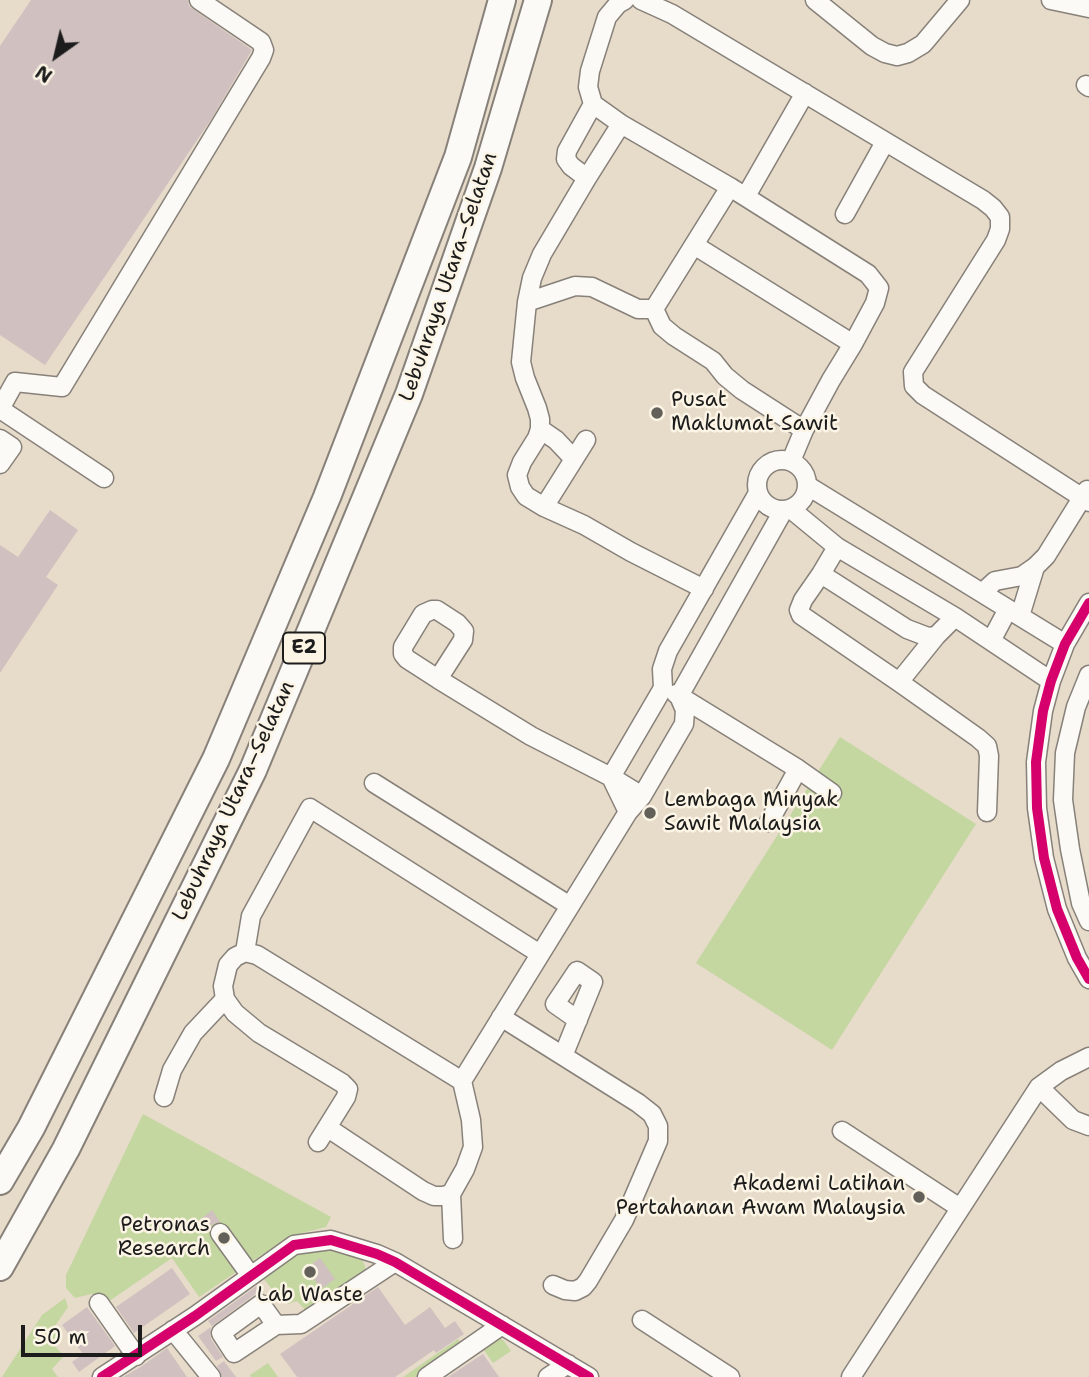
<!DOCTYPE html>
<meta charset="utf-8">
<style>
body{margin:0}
#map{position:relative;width:1089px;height:1377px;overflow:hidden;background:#e7dbca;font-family:"Shantell Sans",sans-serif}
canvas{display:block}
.north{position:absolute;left:21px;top:21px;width:70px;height:70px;-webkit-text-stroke:5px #fcf5e5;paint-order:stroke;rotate:214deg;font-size:19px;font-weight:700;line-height:28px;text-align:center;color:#1c1c1c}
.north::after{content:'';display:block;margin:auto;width:24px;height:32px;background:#1c1c1c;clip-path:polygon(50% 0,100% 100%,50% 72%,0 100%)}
.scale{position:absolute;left:21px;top:1325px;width:121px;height:32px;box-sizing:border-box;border:4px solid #1c1c1c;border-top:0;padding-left:9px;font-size:21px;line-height:24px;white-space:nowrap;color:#1c1c1c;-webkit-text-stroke:5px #fcf5e5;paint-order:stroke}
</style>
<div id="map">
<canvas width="1089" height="1377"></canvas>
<div class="north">N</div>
<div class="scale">50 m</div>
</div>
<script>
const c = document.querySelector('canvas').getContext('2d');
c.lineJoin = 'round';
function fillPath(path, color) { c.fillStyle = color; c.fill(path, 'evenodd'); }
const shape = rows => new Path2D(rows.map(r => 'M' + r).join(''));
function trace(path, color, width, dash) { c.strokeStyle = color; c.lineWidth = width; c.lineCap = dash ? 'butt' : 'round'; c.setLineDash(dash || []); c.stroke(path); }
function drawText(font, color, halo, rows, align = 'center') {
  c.font = font + ' "Shantell Sans",sans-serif'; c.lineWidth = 5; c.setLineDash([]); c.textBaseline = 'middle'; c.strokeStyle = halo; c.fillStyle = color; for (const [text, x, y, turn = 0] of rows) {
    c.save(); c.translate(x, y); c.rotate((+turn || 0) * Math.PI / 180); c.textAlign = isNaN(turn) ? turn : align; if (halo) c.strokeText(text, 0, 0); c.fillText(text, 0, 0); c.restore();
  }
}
fillPath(shape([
 [840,737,976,824,832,1050,696,963],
 [143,1114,331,1217,326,1227,290,1236,199,1297,172,1258,105,1304,92,1294,75,1298,66,1288,66,1275],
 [314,1247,347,1251,362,1259,365,1266,365,1275,309,1314,297,1301,288,1304,278,1297,263,1278,301,1251],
 [65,1298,68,1307,55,1326,62,1334,55,1346,64,1356,52,1369,58,1377,2,1377,42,1315],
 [496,1335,504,1341,511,1351,493,1363,481,1346],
 [458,1339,469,1354,435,1377,403,1377],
 [268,1363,278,1377,251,1377,250,1375]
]), '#c4d7a1');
fillPath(shape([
 [31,0,188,0,189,6,193,9,252,50,212,118,45,365,0,335,0,46],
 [50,510,78,530,46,577,58,585,0,673,0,545,18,557],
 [212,1210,220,1222,213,1224,205,1233,197,1222],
 [320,1258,335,1279,321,1289,306,1268],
 [172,1268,190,1294,134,1333,116,1307],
 [258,1285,264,1293,254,1295,212,1326,208,1321],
 [378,1287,405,1325,430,1307,445,1328,455,1321,464,1334,436,1353,434,1350,395,1377,297,1377,280,1354],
 [87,1307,115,1346,79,1372,72,1362,83,1354,62,1325],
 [211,1327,210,1333,211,1339,223,1357,216,1361,198,1336],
 [167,1348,187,1377,123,1377,142,1366],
 [483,1354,499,1377,448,1377],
 [224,1361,236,1377,222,1377,217,1366]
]), '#d0c1c0');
const minor = shape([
 [625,0,618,4,607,17,590,71,588,87,593,104,621,124,730,187,868,274,879,288,875,303,853,344,831,380,804,430,791,461],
 [641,0,672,14,983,200,993,208,1000,217,1000,229,996,240,913,372,914,386,923,395,1089,502],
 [815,0,872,46,885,53,897,56,908,53,923,44,960,0],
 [1051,0,1089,8],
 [1086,85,1089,87],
 [621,124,587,178,542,254,532,278,527,302,521,362,525,378,537,408,540,419,540,429,537,438,522,462,517,475,520,487,526,496,544,507,584,525,631,552,704,589],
 [587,178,571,166,566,159,567,151,593,104],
 [746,196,805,93],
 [845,214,885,142],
 [694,245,853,344],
 [527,302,575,286,592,287,638,309,654,309],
 [654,309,662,326,674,336,713,361,725,376,742,390,804,430],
 [654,309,730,187],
 [0,409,15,382,62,387,261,58,264,50,261,42,199,0],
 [0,409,104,478],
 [540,429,556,440,574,459],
 [0,439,12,447,0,464],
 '757 485a25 25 0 1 1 50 0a25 25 0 1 1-50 0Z',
 [808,486,1065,644],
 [544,507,586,440],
 [792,510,837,547,955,617,1051,681],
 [837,547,821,574,907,629,928,637,936,636],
 [821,574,803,600,799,610,801,615,899,682,978,738,987,746,989,756,987,812],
 [982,593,995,581,1022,576,1035,567,1046,556,1087,490],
 [1089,603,1065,644,1051,681,1043,711,1036,762,1037,808,1044,858,1057,909,1077,958,1089,979],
 [1020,616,1035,567],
 [991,641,1008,609],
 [1089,675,1076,707,1065,753,1063,800,1070,849,1081,903,1089,921],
 [438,679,407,659,403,654,403,647,423,614,432,610,437,610,457,623,464,631,463,640,438,679,531,736,611,777,642,796],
 [899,682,936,636,955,617],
 [676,694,798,769,832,793],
 [374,783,570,906],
 [628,812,611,777,663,688,662,669,668,651,758,493],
 [769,822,798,769],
 [245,952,251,916,310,808,540,954],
 [225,999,235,1013,259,1033,342,1083,348,1089,346,1097,318,1142],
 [501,1017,638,1103,652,1114,658,1126,658,1141,624,1220,588,1281,583,1287,575,1291,565,1290,553,1285],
 [563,1056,593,982,577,971,555,1004,578,1020],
 [462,1081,628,812,642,796,684,724,685,710,679,696,783,511],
 [1039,1087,1073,1120,1089,1126],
 [164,1097,172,1070,193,1033,225,999,223,986,228,965,235,957,245,952,257,955,462,1081,471,1120,473,1147,465,1169,451,1194,453,1239],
 [328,1128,423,1191,434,1196,443,1196,451,1194],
 [842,1131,960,1208],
 [220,1233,251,1276],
 [99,1303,136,1356],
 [642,1320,730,1377],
 [276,1325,261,1304,221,1333,234,1353,276,1325,301,1324,395,1262],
 [173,1330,211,1377],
 [102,1377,195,1316,294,1245,331,1240,377,1254,395,1262,589,1377],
 [427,1377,502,1325],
 [548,1377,568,1364],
 [851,1377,1039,1087,1061,1071,1089,1057]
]);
const highway = shape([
 [0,1181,31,1128,216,759,327,497,458,157,502,0],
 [0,1267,66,1149,253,770,409,394,488,168,538,0]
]);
trace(minor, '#878179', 21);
trace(highway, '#878179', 30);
trace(minor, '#fbfaf7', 18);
trace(highway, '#fbfaf7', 26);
trace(shape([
 [1089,603,1065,644,1051,681,1043,711,1036,762,1037,808,1044,858,1057,909,1077,958,1089,979],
 [102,1377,195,1316,294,1245,331,1240,377,1254,395,1262,589,1377]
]), '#d6006c', 10);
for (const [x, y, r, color] of [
 [657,413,7,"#635f59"],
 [650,813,7,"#635f59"],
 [919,1197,7,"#635f59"],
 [224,1238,7,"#635f59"],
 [310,1272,7,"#635f59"]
]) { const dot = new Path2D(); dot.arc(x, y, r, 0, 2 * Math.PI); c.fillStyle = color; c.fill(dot); trace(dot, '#fcf5e5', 2.5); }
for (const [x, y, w] of [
 [304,648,42]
]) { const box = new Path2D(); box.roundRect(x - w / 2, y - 15.5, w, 31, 5); c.fillStyle = '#fcf5e5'; c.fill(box); trace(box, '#1c1c1c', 2); }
drawText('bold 19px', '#1c1c1c', null, [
 ["E2",304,648]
]);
drawText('21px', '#1c1c1c', '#fcf5e5', [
 ["Lebuhraya Utara–Selatan",449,277,-71],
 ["Lebuhraya Utara–Selatan",234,801,-65]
]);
drawText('21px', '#1c1c1c', '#fcf5e5', [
 ["Pusat",671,401],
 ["Maklumat Sawit",671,425],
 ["Lembaga Minyak",664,801],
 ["Sawit Malaysia",664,825],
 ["Akademi Latihan",905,1185,"right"],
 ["Pertahanan Awam Malaysia",905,1209,"right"],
 ["Petronas",210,1226,"right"],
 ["Research",210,1250,"right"],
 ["Lab Waste",310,1296,"center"]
], 'left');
</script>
